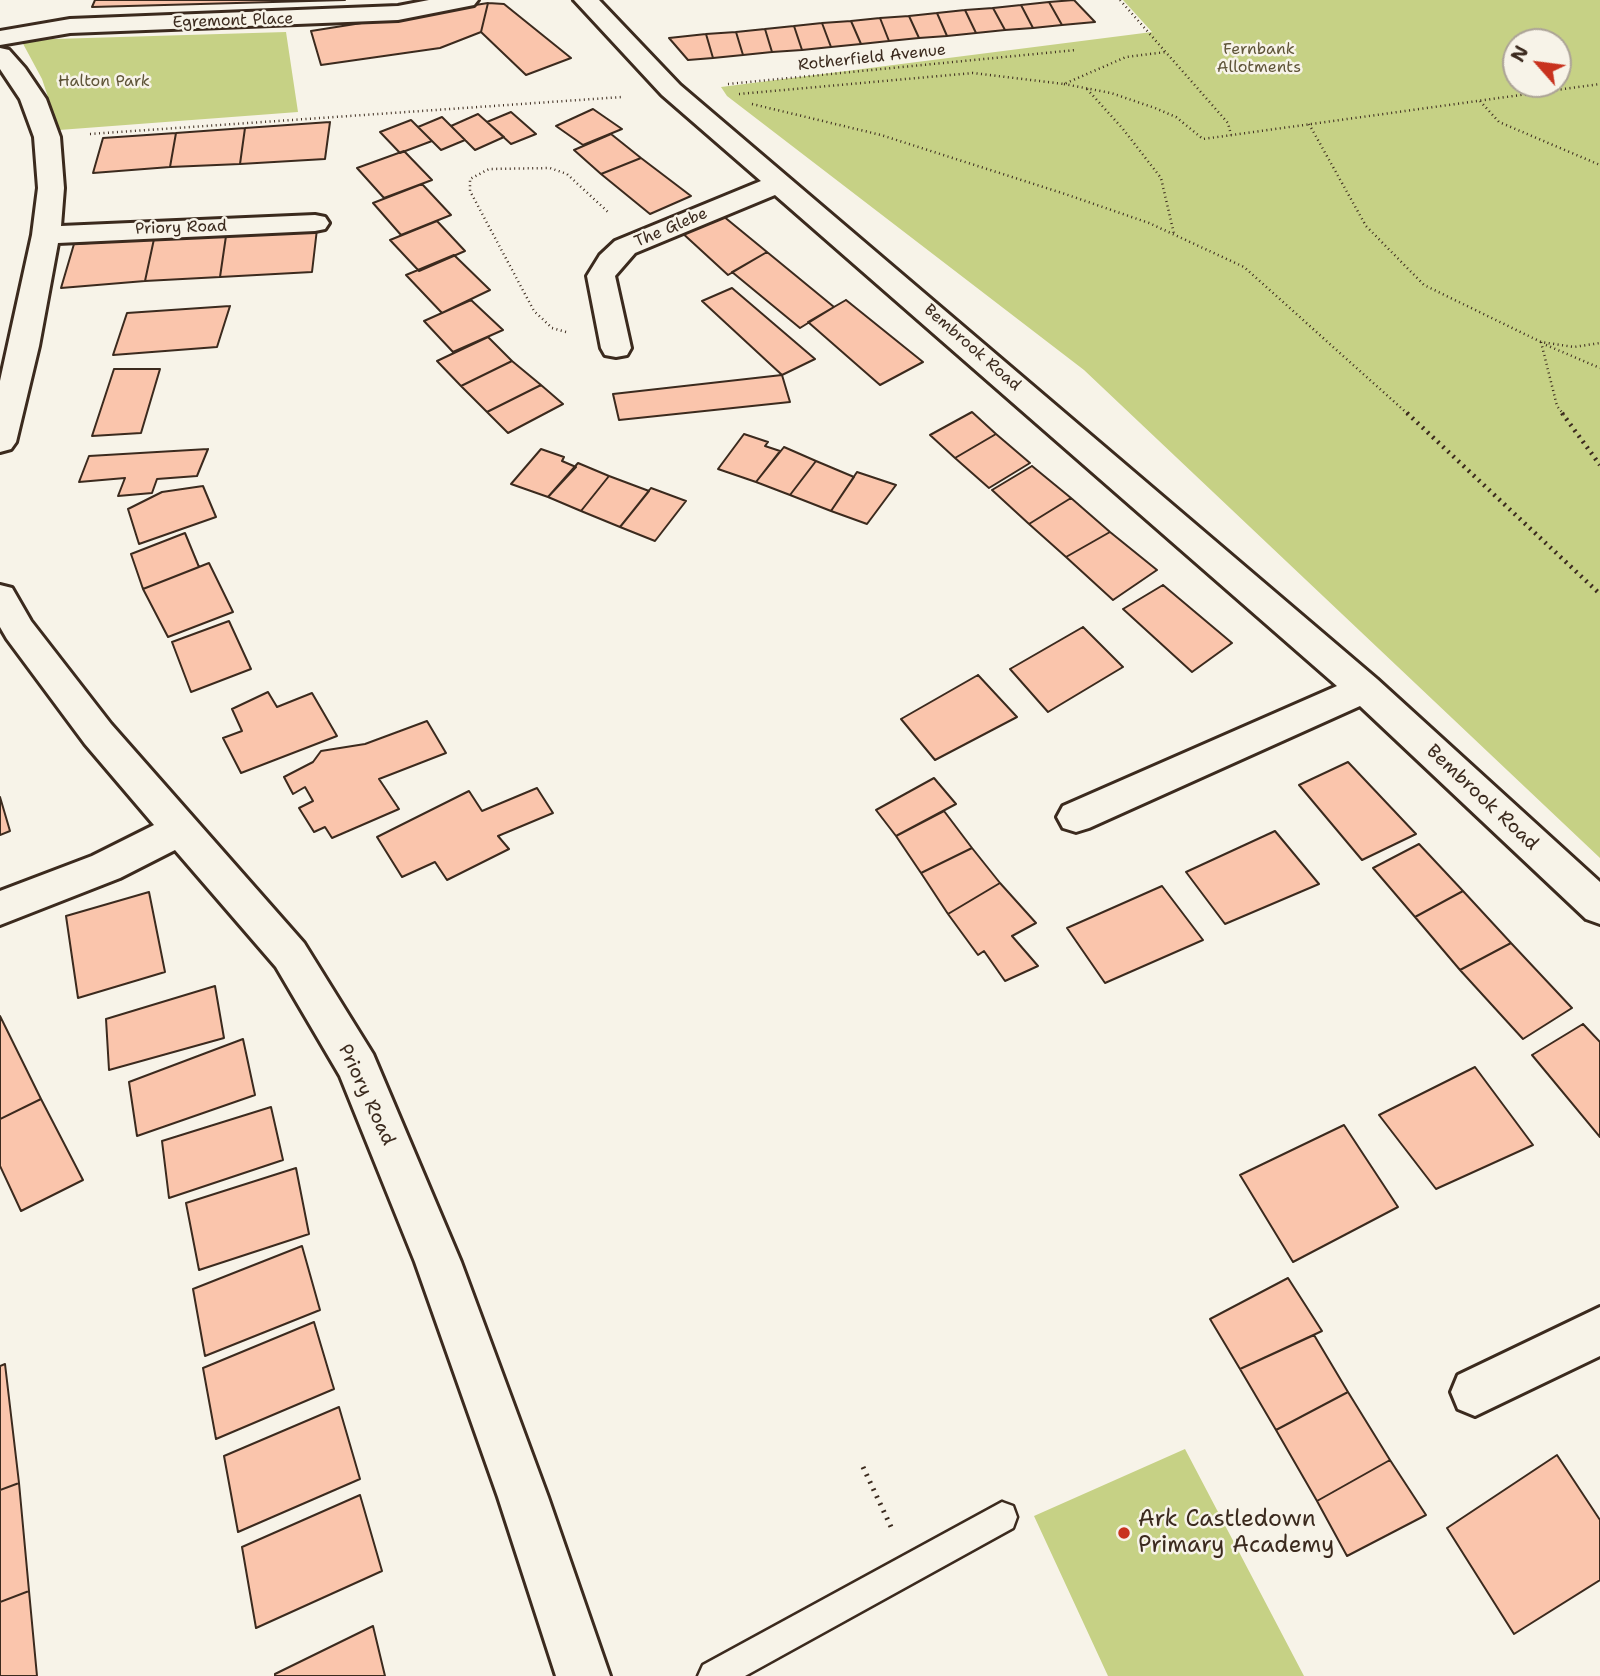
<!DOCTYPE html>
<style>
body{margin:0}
#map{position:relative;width:1600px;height:1676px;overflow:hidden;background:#f7f3e8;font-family:"Shantell Sans",sans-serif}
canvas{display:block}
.north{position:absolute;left:1502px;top:28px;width:70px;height:70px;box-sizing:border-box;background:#f7f3e8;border:2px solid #aca397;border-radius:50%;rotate:298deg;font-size:19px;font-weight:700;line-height:28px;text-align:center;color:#3b2a1e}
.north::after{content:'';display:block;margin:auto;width:24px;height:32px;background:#c8321e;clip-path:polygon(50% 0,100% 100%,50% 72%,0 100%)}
</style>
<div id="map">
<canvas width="1600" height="1676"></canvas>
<div class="north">N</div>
</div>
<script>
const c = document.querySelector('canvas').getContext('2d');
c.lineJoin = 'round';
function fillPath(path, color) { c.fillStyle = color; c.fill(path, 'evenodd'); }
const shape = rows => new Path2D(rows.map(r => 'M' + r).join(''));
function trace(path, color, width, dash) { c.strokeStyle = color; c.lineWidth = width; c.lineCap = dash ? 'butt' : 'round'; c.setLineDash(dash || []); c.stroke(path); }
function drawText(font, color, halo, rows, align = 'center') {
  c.font = font + ' "Shantell Sans",sans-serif'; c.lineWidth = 5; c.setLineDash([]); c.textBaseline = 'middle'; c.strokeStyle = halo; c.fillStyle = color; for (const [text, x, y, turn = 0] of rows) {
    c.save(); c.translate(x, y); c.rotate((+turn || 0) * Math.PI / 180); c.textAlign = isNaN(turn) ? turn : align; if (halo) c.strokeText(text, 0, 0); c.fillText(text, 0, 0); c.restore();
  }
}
fillPath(shape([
 [1123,0,1600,0,1600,858,1084,370,727,96,721,87,1152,32],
 [1558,42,1558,84,1516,84,1516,42],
 [286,32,298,112,59,130,42,79,21,40],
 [1185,1449,1304,1676,1108,1676,1034,1516]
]), '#c6d185');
const building = shape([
 [95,0,345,0,92,7,95,0],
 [1074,0,1095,22,1062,25,1049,2,1074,0],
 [1049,2,1062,25,1033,28,1021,5,1049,2],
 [488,3,481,32,440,48,321,65,311,31,488,3],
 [488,3,504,4,571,58,526,75,481,32,488,3],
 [1021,5,1033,28,1005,30,993,8,1021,5],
 [993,8,1005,30,976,33,965,10,993,8],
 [965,10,976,33,947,36,937,13,965,10],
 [937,13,947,36,919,38,909,16,937,13],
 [909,16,919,38,889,41,880,18,909,16],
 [880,18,889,41,861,44,851,21,880,18],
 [851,21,861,44,831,47,822,23,851,21],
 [822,23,831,47,802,50,794,26,822,23],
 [794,26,802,50,772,52,765,29,794,26],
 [765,29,772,52,743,55,736,32,765,29],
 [736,32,743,55,713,58,706,34,736,32],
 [706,34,713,58,688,60,669,38,706,34],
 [593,109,622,129,583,145,556,126,593,109],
 [511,112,536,134,511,144,487,122,511,112],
 [478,114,504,137,475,150,451,126,478,114],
 [442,117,465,140,441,150,418,127,442,117],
 [411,120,432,141,400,153,380,132,411,120],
 [330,122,325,159,240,164,245,128,330,122],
 [245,128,240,164,170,167,176,133,245,128],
 [176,133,170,167,93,173,103,138,176,133],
 [611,134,641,158,601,174,574,150,611,134],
 [404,151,432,180,384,198,357,168,404,151],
 [641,158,691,196,650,214,601,174,641,158],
 [422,184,451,215,401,235,373,203,422,184],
 [717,211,767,252,728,275,679,230,717,211],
 [437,221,465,251,419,271,390,240,437,221],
 [317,229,312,272,220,277,226,236,317,229],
 [226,236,220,277,145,281,154,239,226,236],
 [154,239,145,281,61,288,74,244,154,239],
 [767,252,834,307,800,328,732,272,767,252],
 [454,255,490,290,442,313,406,275,454,255],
 [732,288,815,359,782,375,702,301,732,288],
 [471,300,503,330,453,352,424,321,471,300],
 [846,300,923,362,880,385,808,322,846,300],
 [230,306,217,347,113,355,127,313,230,306],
 [488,337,512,361,461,386,437,361,488,337],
 [512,361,541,385,487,412,461,386,512,361],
 [114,369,160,369,141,433,92,436,114,369],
 [782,375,790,402,619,420,613,394,782,375],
 [541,385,563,404,508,433,487,412,541,385],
 [972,412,996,434,955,458,930,435,972,412],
 [744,434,768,442,765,446,780,451,756,482,718,469,744,434],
 [996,434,1030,463,989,488,955,458,996,434],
 [784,447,816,461,790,495,756,482,784,447],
 [208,449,197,476,157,479,152,493,118,496,125,478,79,482,89,456,208,449],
 [541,449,564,457,562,461,576,467,548,497,511,484,541,449],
 [816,461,854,477,831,511,790,495,816,461],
 [578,463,609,476,581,511,548,497,578,463],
 [1032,466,1071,498,1029,524,992,490,1032,466],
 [857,472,896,485,867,524,831,511,857,472],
 [609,476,649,491,620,527,581,511,609,476],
 [203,486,216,517,139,544,128,509,162,492,203,486],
 [651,488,686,501,655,541,620,527,651,488],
 [1071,498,1110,532,1066,557,1029,524,1071,498],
 [1110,532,1157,570,1113,600,1066,557,1110,532],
 [185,533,199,567,143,589,131,554,185,533],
 [209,563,233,612,168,637,143,589,209,563],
 [1163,585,1232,643,1192,672,1123,609,1163,585],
 [229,621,251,669,191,692,172,642,229,621],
 [1083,627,1123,667,1048,712,1010,669,1083,627],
 [978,675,1017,717,935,760,901,719,978,675],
 [268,692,277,707,312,693,337,736,241,773,223,738,242,731,232,709,268,692],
 [427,721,446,753,379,779,399,809,332,838,325,827,314,832,299,808,313,801,305,787,293,794,284,777,313,762,321,751,365,744,427,721],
 [1348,762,1416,834,1362,860,1299,785,1348,762],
 [934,778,956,804,896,836,876,810,934,778],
 [537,788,553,813,498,836,509,849,447,880,435,862,402,877,377,837,469,791,482,811,537,788],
 [0,797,10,831,0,835,0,797],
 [944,811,972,848,921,873,896,836,944,811],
 [1275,831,1319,884,1225,924,1186,872,1275,831],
 [1419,844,1463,891,1415,917,1373,868,1419,844],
 [972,848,1000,883,948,914,921,873,972,848],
 [1000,883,1036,923,1012,936,1038,966,1005,981,984,951,978,955,948,914,1000,883],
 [1162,886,1203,940,1105,983,1067,928,1162,886],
 [1463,891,1511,943,1460,970,1415,917,1463,891],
 [149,892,165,972,78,998,66,916,149,892],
 [1511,943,1572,1008,1523,1039,1460,970,1511,943],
 [215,986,224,1038,109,1070,106,1019,215,986],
 [0,1016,41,1099,0,1119,0,1016],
 [1583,1024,1600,1042,1600,1137,1532,1055,1583,1024],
 [243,1039,255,1095,137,1136,129,1082,243,1039],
 [1475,1067,1533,1145,1436,1189,1379,1115,1475,1067],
 [41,1099,83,1180,21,1211,0,1166,0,1119,41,1099],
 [271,1107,283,1160,169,1198,162,1141,271,1107],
 [1344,1125,1398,1207,1293,1262,1240,1175,1344,1125],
 [296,1168,309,1234,199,1270,186,1203,296,1168],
 [302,1246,320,1310,205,1356,193,1289,302,1246],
 [1288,1278,1322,1331,1240,1369,1210,1319,1288,1278],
 [314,1322,334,1389,216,1439,203,1368,314,1322],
 [1314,1335,1348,1392,1276,1430,1240,1369,1314,1335],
 [5,1364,19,1483,0,1490,0,1366,5,1364],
 [1348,1392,1390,1460,1317,1501,1276,1430,1348,1392],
 [339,1407,360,1479,238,1532,224,1456,339,1407],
 [1557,1455,1600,1520,1600,1580,1514,1634,1447,1528,1557,1455],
 [1390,1460,1426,1515,1347,1556,1317,1501,1390,1460],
 [19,1483,29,1591,0,1602,0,1490,19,1483],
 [360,1495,382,1571,256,1628,242,1547,360,1495],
 [29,1591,37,1676,0,1676,0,1602,29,1591],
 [373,1626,385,1676,275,1676,275,1674,373,1626]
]);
fillPath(building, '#fac5ac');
trace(building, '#3b2a1e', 2);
const service = shape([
 [1002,1502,1013,1506,1017,1517,1013,1528,745,1676,698,1676,703,1665,1002,1502]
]);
const minor = shape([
 [429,0,478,0,474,5,398,20,70,33,0,45,0,31,70,19,398,6,429,0],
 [574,0,599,0,680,85,1377,679,1600,882,1600,924,1586,919,1360,706,1089,828,1076,832,1063,828,1057,817,1063,806,1337,686,775,195,635,253,615,276,631,348,627,355,616,357,605,355,601,348,587,276,600,255,615,241,761,181,662,95,574,0],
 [0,48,9,50,25,68,46,99,60,137,64,188,61,226,315,215,325,217,329,223,325,229,315,231,58,243,39,346,16,442,11,449,0,452,0,381,32,235,38,188,34,137,20,99,0,69,0,48],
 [0,585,12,588,31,621,111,724,304,943,373,1054,461,1262,548,1497,610,1676,556,1676,498,1497,415,1262,340,1076,276,967,175,850,120,878,0,925,0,891,92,856,154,825,85,744,7,639,0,627,0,585],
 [1600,1307,1600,1356,1475,1416,1458,1409,1451,1392,1458,1375,1600,1307]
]);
trace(service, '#3b2a1e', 5);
trace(minor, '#3b2a1e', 6);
trace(shape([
 [1120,0,1228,123,1231,135],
 [728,84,1076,50],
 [1064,84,1111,93,1155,108,1176,117,1203,139,1600,84],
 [1087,89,1123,129,1161,178,1174,234],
 [739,94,973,73,1064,84,1126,57,1166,52],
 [1480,101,1499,122,1600,165],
 [752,104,881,135,1065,194,1149,223,1244,267,1409,415],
 [1309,124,1366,226,1424,285,1541,342,1574,347,1600,343],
 [90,134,622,97],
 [566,332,552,328,534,311,470,191,470,179,489,169,550,168,567,174,608,212],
 [1541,342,1557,406,1564,415],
 [1546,345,1600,368]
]), '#3b2a1e', 2.5, [1, 3.5]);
trace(shape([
 [1407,413,1600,594],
 [1562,413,1600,465]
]), '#3b2a1e', 4.5, [2, 5]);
trace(shape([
 [863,1467,892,1529]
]), '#3b2a1e', 5, [2, 6]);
fillPath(service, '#f7f3e8');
fillPath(minor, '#f7f3e8');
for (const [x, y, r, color] of [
 [1124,1533,7,"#c8321e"]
]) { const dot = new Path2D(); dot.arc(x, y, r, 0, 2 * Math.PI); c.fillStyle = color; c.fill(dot); trace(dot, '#f7f3e8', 2.5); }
drawText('16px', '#3b2a1e', '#f7f3e8', [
 ["Egremont Place",233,21,-2],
 ["Rotherfield Avenue",872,58,-6],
 ["Priory Road",181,228,-2],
 ["The Glebe",671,228,-23],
 ["Bembrook Road",972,348,41]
]);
drawText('16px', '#5e5438', '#f7f3e8', [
 ["Fernbank",1259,50],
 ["Allotments",1259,68],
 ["Halton Park",104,82]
]);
drawText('19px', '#3b2a1e', '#f7f3e8', [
 ["Bembrook Road",1482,798,43],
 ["Priory Road",366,1095,65]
]);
drawText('23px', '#3b2a1e', '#f7f3e8', [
 ["Ark Castledown",1138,1520],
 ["Primary Academy",1138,1546]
], 'left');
</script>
